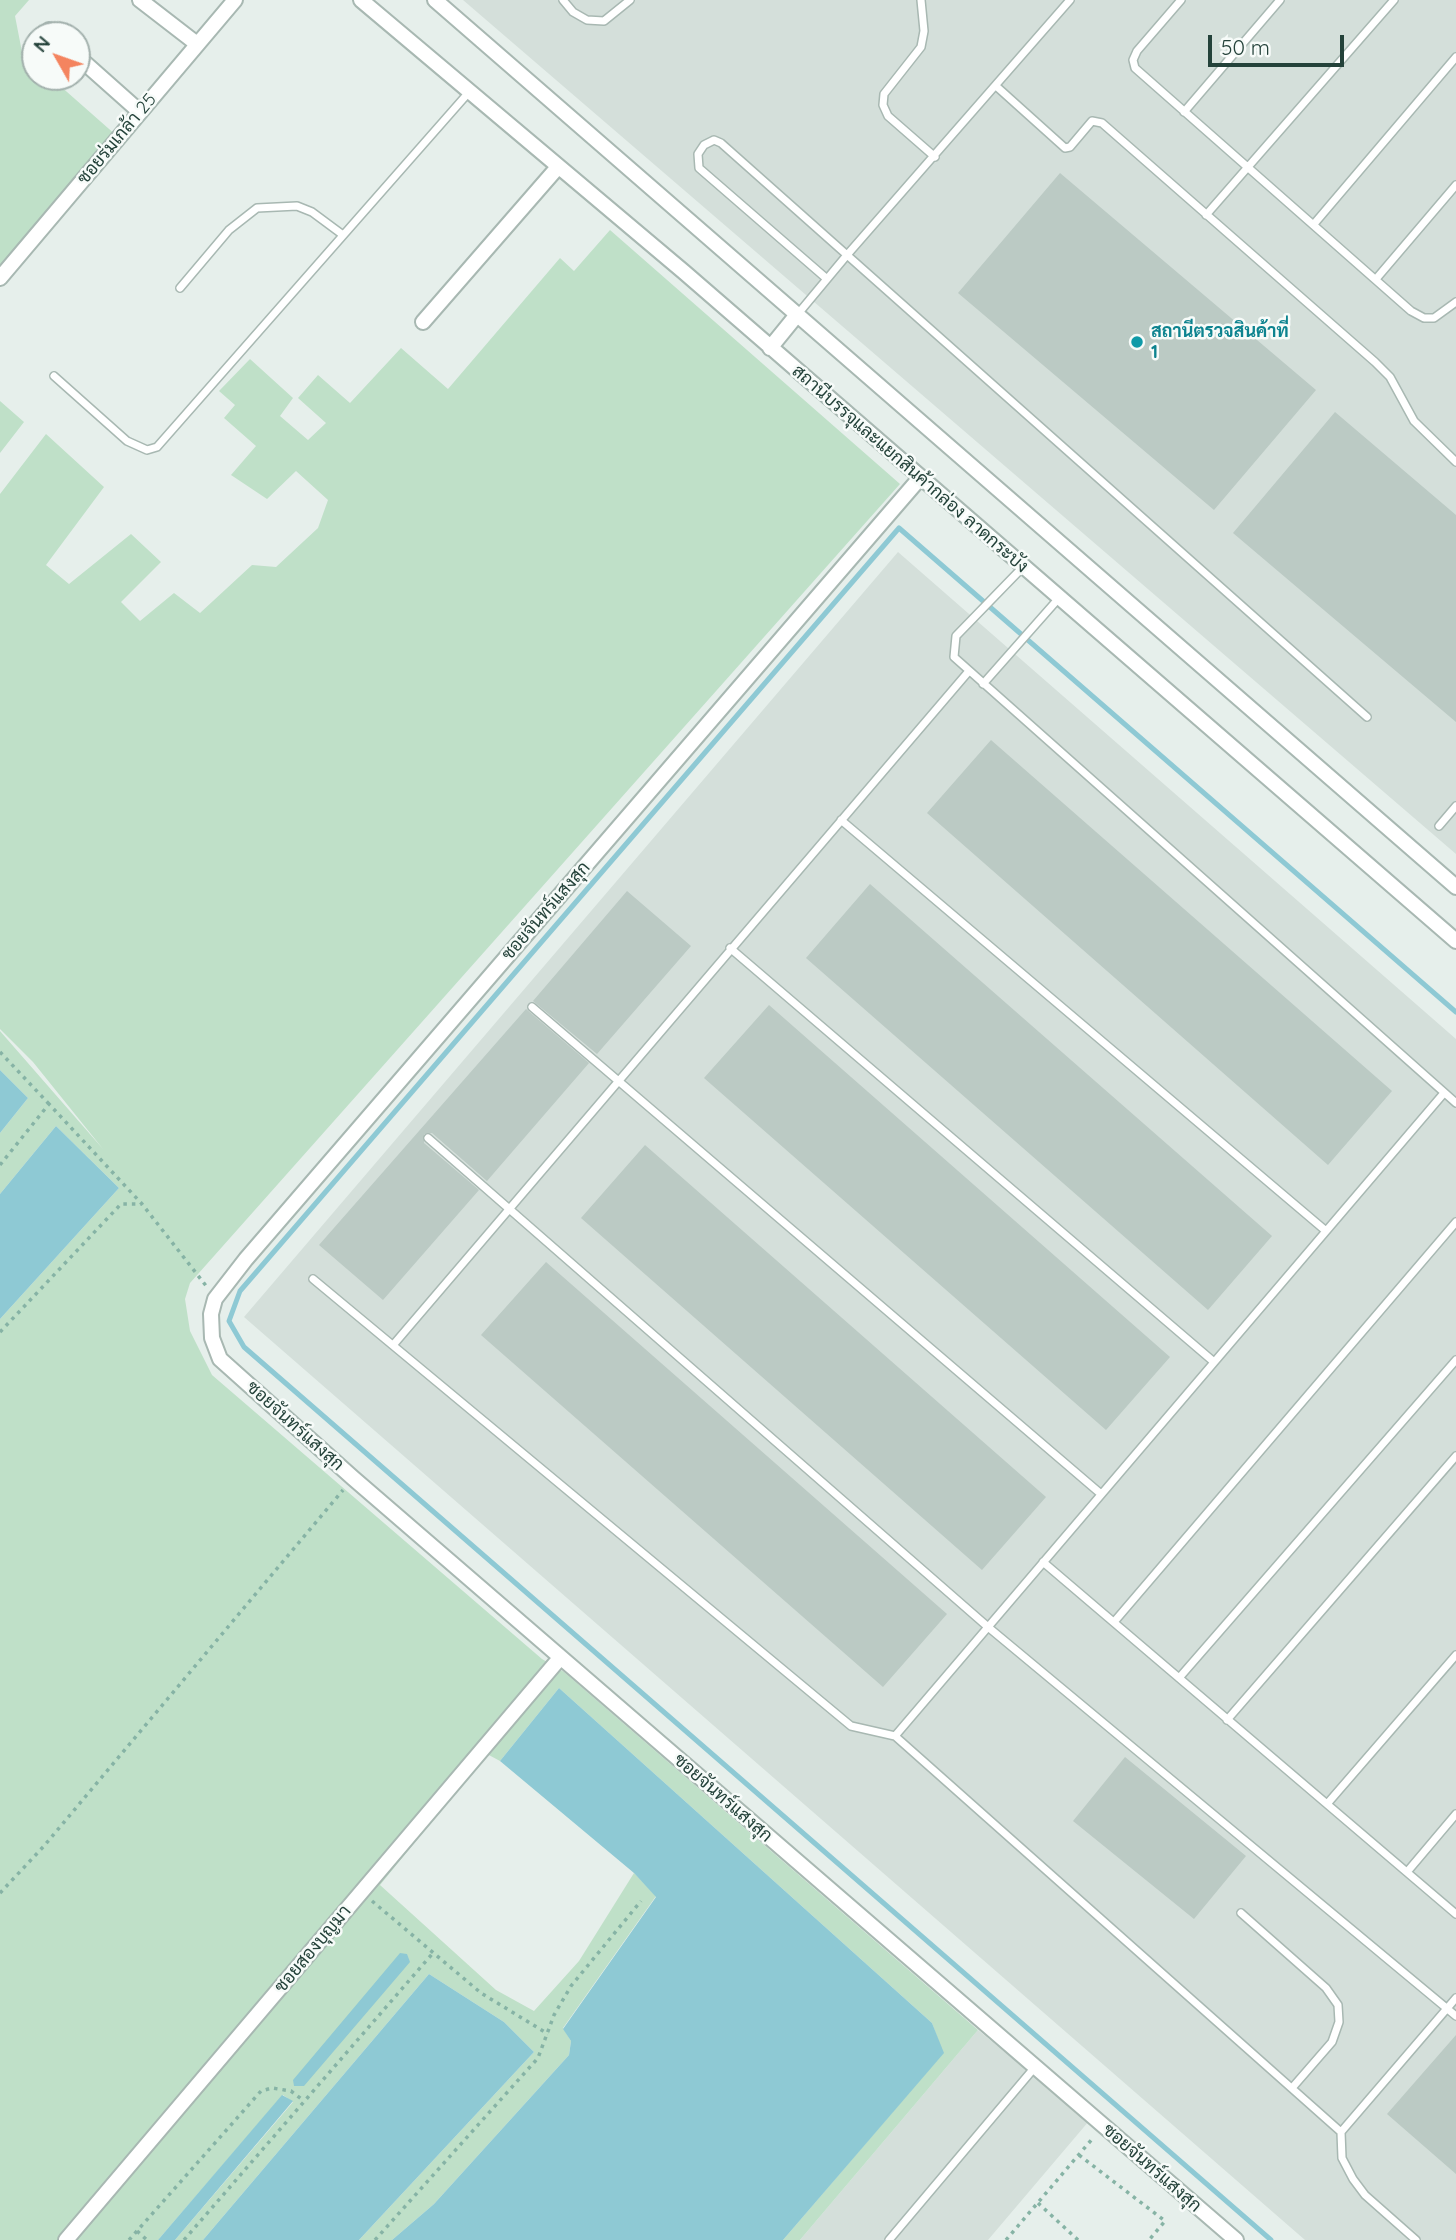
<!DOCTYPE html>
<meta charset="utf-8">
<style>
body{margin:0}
#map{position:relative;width:1456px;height:2240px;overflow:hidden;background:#e6efeb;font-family:Quicksand,sans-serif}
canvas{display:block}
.north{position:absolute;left:21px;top:21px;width:70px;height:70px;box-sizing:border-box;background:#f7fbf9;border:2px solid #a3b1ad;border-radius:50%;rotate:310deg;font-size:19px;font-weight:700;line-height:28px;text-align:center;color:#24423a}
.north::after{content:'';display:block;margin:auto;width:24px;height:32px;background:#f4845f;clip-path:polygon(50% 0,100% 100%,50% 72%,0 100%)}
.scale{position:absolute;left:1208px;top:35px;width:136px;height:32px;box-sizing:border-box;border:4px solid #24423a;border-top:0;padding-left:9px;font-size:21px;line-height:24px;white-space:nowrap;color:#24423a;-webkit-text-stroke:5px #f7fbf9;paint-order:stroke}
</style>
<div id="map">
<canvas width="1456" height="2240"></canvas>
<div class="north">N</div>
<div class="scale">50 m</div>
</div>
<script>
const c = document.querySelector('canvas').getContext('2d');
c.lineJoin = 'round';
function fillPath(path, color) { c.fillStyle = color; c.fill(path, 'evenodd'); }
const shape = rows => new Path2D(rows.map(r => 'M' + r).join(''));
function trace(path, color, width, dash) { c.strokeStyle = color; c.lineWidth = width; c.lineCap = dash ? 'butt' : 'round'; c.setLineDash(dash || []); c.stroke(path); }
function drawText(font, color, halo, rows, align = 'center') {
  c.font = font + ' Quicksand,Sarabun,sans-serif'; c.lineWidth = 5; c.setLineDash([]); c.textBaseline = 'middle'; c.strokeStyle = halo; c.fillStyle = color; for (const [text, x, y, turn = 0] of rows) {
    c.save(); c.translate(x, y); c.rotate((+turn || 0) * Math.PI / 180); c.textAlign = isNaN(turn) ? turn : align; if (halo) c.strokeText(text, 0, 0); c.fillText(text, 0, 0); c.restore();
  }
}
fillPath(shape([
 [463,0,1456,0,1456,854],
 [898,552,1456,1039,1456,2240,1305,2240,244,1317],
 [978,2030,1089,2121,988,2240,800,2240]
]), '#d4dfda');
fillPath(shape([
 [0,0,29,0,15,16,22,52,35,64,35,77,50,77,117,136,0,272],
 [610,230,900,484,190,1283,185,1299,190,1331,212,1375,542,1659,564,1672,978,2030,800,2240,783,2240,943,2053,932,2023,559,1688,500,1761,487,1754,380,1885,496,1990,534,2011,579,1961,634,1873,656,1896,563,2028,571,2041,569,2055,434,2204,392,2240,359,2240,534,2052,504,2022,429,1974,203,2240,175,2240,293,2102,283,2095,158,2240,0,2240,0,1319,119,1188,56,1126,0,1194,0,1133,28,1098,0,1070,0,1031,103,1149,33,1062,0,1029,0,494,46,434,104,487,46,565,69,584,131,534,161,562,121,602,140,621,174,593,200,613,252,565,276,567,318,528,328,500,296,471,267,499,231,475,256,446,224,418,235,405,219,391,250,359,293,398,280,416,308,440,326,423,298,398,318,375,350,403,401,348,448,389,560,258,574,271],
 [0,401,24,422,0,453]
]), '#bfe0c8');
fillPath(shape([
 [0,1070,28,1098,0,1133],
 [56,1126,119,1188,0,1319,0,1194],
 [559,1688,932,2023,944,2053,783,2240,392,2240,434,2204,569,2055,571,2041,563,2029,656,1897,634,1873,500,1761],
 [400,1953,407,1954,410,1962,304,2086,294,2086,293,2080],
 [429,1974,504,2022,534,2052,359,2240,203,2240],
 [282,2095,293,2101,175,2240,158,2240]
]), '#8ec9d4');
trace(shape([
 [1271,2240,244,1347,229,1321,240,1291,899,528,1456,1012]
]), '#8ec9d4', 5);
fillPath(shape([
 [1060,173,1316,390,1214,510,958,293],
 [1335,412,1456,515,1456,722,1233,533],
 [991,740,1392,1091,1328,1165,927,813],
 [870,884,1272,1236,1208,1310,806,958],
 [627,891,691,946,597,1054,533,1001],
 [769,1005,1170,1357,1106,1430,704,1078],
 [526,1009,589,1063,487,1181,432,1133,424,1134,424,1143,479,1190,383,1300,319,1245],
 [645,1145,1046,1497,982,1570,581,1218],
 [546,1262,947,1614,883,1687,481,1335],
 [1125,1757,1246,1856,1194,1919,1073,1821],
 [1456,2035,1456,2174,1387,2114]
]), '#bbcac4');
const service = shape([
 [563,0,573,12,587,20,604,21,630,0],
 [921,0,924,31,921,47,884,94,883,105,888,116,935,157],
 [1181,0,1137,51,1133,60,1135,68,1411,311,1424,318,1434,318,1456,302],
 [996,86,1065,148,1070,147,1092,121,1102,123,1375,362,1390,377,1414,421,1456,462],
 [1184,112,1280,0],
 [1206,215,1394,0],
 [1314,224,1456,57],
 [827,279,699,168,698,154,704,145,714,140,721,143,847,255,1070,0],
 [1376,279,1456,185],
 [180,288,229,230,257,208,297,206,312,212,343,235],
 [797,315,847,255,1367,717],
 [54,376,127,441,147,450,157,447,470,91],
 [1023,567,956,636,954,657,1456,1103],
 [983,684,1059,598],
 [841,820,1326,1231],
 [1439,826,1456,806],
 [730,948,1214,1362],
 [532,1007,1101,1494],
 [428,1138,988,1627,1456,2016],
 [313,1279,851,1726,895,1736,1341,2132],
 [394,1344,969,671],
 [1043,1562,1456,1914],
 [1114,1622,1456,1222],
 [1179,1678,1456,1360],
 [1227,1720,1456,1456],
 [895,1736,1444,1093],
 [1327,1804,1456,1655],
 [1407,1872,1456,1814],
 [1241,1913,1326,1988,1338,2005,1339,2022,1332,2042,1292,2088],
 [889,2240,1035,2067],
 [1416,2240,1365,2195,1353,2179,1342,2158,1341,2132,1456,1998]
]);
const minor = shape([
 [140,0,197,44],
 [361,0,684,272,1456,941],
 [435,0,1456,887],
 [49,30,54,35],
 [77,56,140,112],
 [0,278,235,0],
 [423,322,558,167],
 [770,348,796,316],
 [920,478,246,1259,215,1299,211,1314,212,1338,220,1359,353,1478,1236,2240],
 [66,2240,560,1658]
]);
trace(service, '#a8b8b2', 10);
trace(minor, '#a8b8b2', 18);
trace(shape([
 [0,1052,49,1104],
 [0,1165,49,1104,142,1204,207,1287],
 [0,1332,121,1204,142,1204],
 [0,1893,44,1846,343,1490],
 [372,1901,481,1993,548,2034],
 [1079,2155,1165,2221,1149,2240],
 [1038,2203,1078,2240],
 [137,2231,147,2240],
 [129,2240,261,2091,272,2088,291,2091,304,2101],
 [184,2240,433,1953],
 [375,2240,538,2058,554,2015,571,1986,641,1901],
 [1006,2240,1093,2138]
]), '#86b3a5', 3.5, [3.5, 5]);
trace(service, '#fff', 7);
trace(minor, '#fff', 14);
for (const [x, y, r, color] of [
 [1137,342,7,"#0f9aa8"]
]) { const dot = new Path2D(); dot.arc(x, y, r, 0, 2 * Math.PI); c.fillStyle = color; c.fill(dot); trace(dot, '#f7fbf9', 2.5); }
drawText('18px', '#24423a', '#f7fbf9', [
 ["ซอยร่มเกล้า 25",117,139,-50],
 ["สถานีบรรจุและแยกสินค้ากล่อง ลาดกระบัง",910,469,41],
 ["ซอยจันทร์แสงสุก",546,911,-49],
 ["ซอยจันทร์แสงสุก",295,1426,42],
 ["ซอยจันทร์แสงสุก",723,1798,41],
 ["ซอยสองบุญมา",313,1949,-50],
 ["ซอยจันทร์แสงสุก",1152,2168,41]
]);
drawText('bold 18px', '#0d838f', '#f7fbf9', [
 ["สถานีตรวจสินค้าที่",1151,332],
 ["1",1151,353]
], 'left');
</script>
